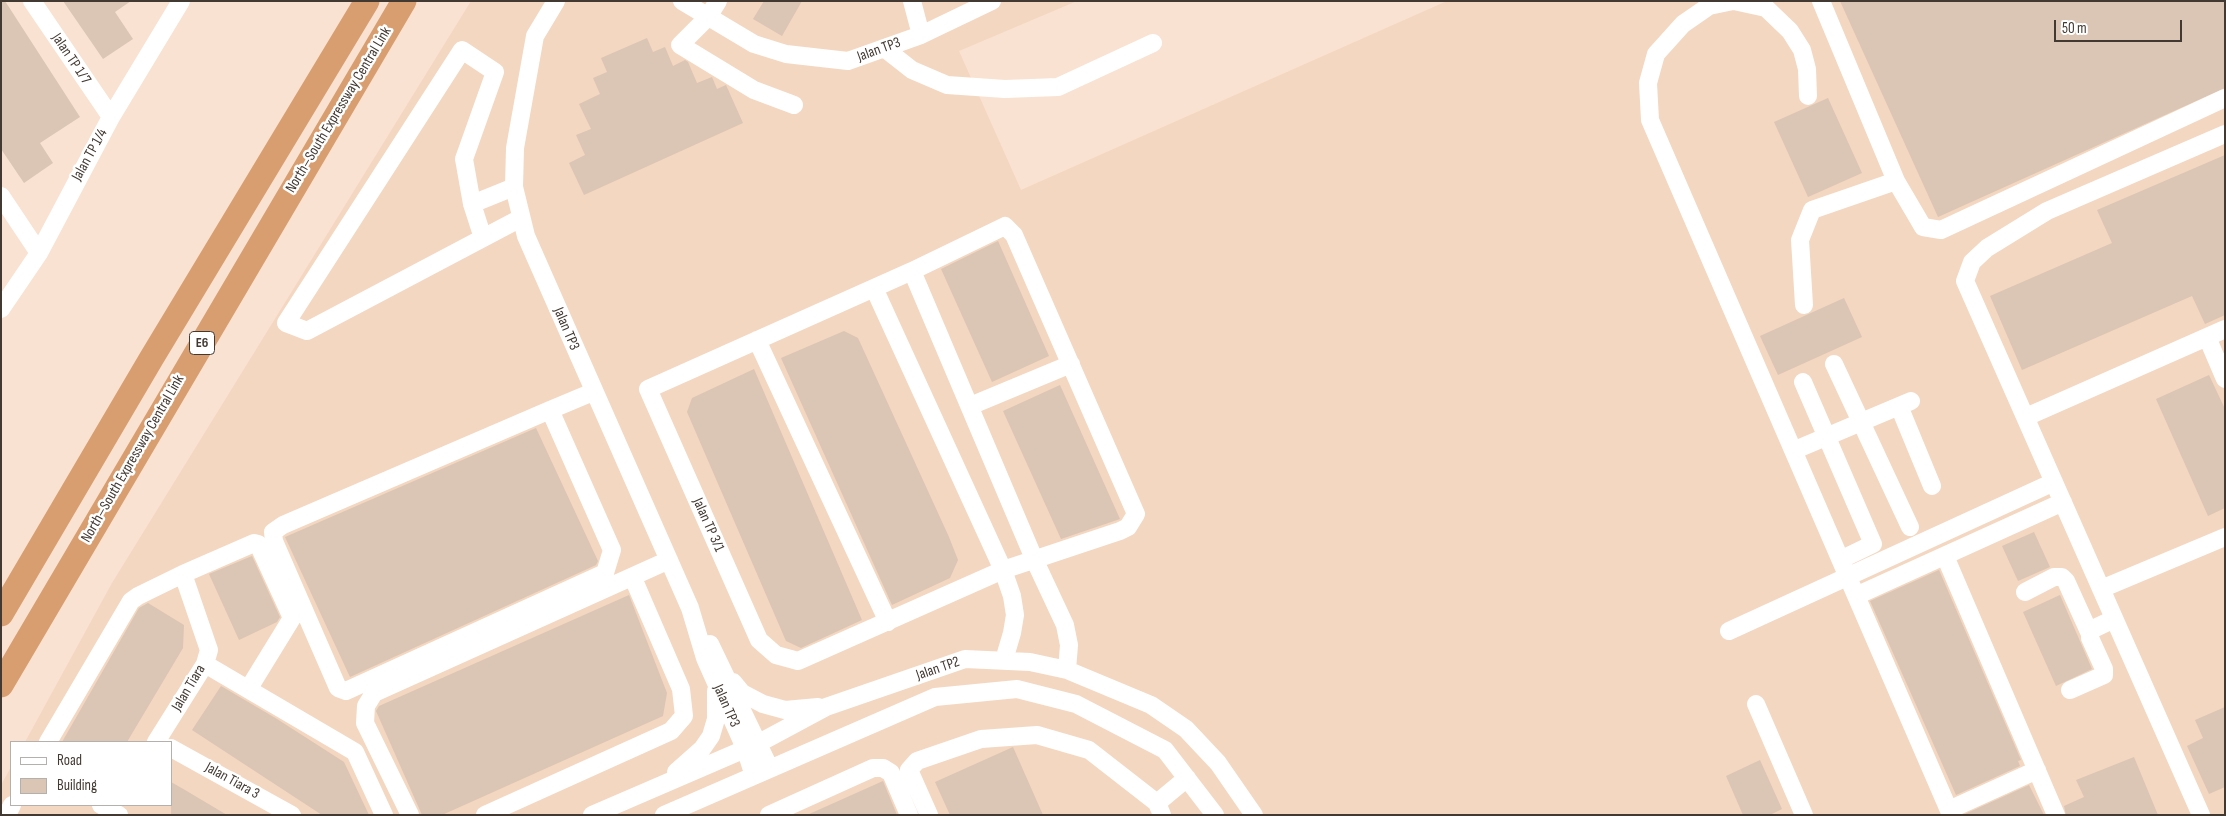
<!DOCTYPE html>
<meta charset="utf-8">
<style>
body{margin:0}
#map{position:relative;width:2226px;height:816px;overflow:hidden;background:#f9e2d1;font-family:"Sofia Sans Condensed",sans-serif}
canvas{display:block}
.frame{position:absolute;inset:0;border:2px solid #423932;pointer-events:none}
.legend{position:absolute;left:10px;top:741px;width:162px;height:65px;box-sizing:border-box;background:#fff;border:1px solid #b3b0ad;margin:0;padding:6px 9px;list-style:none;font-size:15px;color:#423932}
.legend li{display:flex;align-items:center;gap:10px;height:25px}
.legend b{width:25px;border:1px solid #b3b0ad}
.scale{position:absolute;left:2054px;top:20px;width:128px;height:22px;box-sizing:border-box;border:2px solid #423932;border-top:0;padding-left:6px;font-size:15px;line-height:18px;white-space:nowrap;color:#423932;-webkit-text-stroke:4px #fff;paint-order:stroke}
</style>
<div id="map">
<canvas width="2226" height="816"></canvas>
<div class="frame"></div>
<ul class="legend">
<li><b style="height:6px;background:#fff"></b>Road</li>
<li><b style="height:14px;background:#dbc5b4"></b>Building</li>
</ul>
<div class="scale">50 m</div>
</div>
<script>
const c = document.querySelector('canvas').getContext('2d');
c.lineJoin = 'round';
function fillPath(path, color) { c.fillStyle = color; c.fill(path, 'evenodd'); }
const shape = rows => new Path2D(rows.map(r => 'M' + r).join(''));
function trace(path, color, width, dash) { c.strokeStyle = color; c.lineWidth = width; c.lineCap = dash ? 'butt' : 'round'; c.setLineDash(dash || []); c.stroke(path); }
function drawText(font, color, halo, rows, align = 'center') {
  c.font = font + ' "Sofia Sans Condensed",sans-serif'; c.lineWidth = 5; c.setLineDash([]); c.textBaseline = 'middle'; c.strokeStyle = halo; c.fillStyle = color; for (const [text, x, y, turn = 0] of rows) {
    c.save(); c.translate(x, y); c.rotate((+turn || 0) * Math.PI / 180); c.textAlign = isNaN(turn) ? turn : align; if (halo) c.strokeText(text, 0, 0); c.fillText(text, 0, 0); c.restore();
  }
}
fillPath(shape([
 [471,1,1077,1,959,51,1021,190,1447,1,2225,1,2225,815,1,815,1,785,11,767,11,805,171,805,171,742,25,742,112,583]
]), '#f3d7c0');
fillPath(shape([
 [1,1,5,1,80,117,40,143,53,163,24,183,1,149],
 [63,1,131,1,115,12,133,39,103,59],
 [764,1,802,1,782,36,753,19],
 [1840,1,2225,1,2225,88,1938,217],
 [647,38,653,52,665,47,673,66,685,60,688,62,697,83,712,77,717,89,726,85,743,123,584,195,569,163,585,155,576,135,591,129,579,104,600,94,593,78,607,72,601,58],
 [1828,98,1862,173,1808,197,1774,122],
 [2225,155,2225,315,2205,324,2192,296,2022,370,1990,296,2112,243,2097,210],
 [998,241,1049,356,992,382,941,269],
 [1844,298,1862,337,1778,375,1760,336],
 [844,331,858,338,949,537,958,560,950,578,892,605,781,358],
 [754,369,862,620,801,648,786,641,687,412,692,398],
 [2209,375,2225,409,2225,508,2208,516,2156,399],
 [1060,385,1120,519,1061,539,1003,411],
 [536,428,598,561,596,565,350,677,285,537],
 [2034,532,2050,567,2018,581,2002,546],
 [252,556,280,617,277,622,239,640,209,574],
 [1939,570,2021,760,2018,761,2020,766,1956,795,1870,601],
 [629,595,667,693,663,716,442,815,422,815,376,711,379,706],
 [2060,595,2092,669,2056,686,2023,612],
 [148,603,184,625,183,648,127,742,62,742,139,608],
 [221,686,277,719,344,762,369,815,322,815,192,730],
 [2225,707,2225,787,2209,794,2187,746,2203,738,2195,720],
 [1013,747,1043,815,950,815,935,782],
 [2134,757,2158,815,2066,815,2064,806,2084,797,2076,780],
 [1760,760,1782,809,1770,815,1743,815,1726,776],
 [883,781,897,815,807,815],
 [171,782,185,790,227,815,171,815],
 [2029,785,2044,815,1965,815,1965,814]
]), '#dbc5b4');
trace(shape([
 [32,1,111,117],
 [556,1,535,36,515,148,514,187,526,236,690,608,705,658,745,748,754,776],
 [682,1,754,44,786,54,848,61,921,35,992,1],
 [718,1,708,17,680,45,754,90,794,105],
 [912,1,921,35],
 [1733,1,1709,6,1683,24,1656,54,1648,83,1650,120,1951,815],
 [1734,1,1766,8,1790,31,1802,50,1807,69,1808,96],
 [1821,1,1896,181,1923,227,1941,230,2225,98],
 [884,48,912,70,947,85,1005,89,1058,87,1153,43],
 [514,187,472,204,464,159,495,72,462,50,286,323,307,331,521,218],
 [1,196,39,253],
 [472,204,483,238],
 [874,288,648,389,759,640,776,655,798,661,1003,570,1120,531,1128,527,1136,514,1014,235,1005,226,912,271],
 [1804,305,1800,240,1812,210,1896,181],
 [1,309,39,253,111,117,181,1],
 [2207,337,2225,379],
 [757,340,888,622],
 [1834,364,1910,527],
 [1803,382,1873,544,1842,559],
 [970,406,1071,364],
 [1899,406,1932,486],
 [550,410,612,550,605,573,346,691,338,688,274,541,273,532,283,525,550,410,593,392],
 [2026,417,2225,329],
 [1795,450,1911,401],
 [1945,556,2056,815],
 [2101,589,2225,537],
 [2025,592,2054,577,2062,577,2066,581,2090,634],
 [1858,595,2063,502],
 [1729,631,2054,482],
 [710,644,770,769],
 [1004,660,1012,633,1015,615,1012,596,1003,570,874,288,912,271,1035,561,1065,625,1069,645,1067,670],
 [205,664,355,752,384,815],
 [733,682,742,693,763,704,785,710,818,707],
 [2070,690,2104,675,2104,669,2090,638,2090,634,2093,629,2114,619],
 [1756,704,1804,815],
 [48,742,131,601,138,596,183,574,254,543,258,544,292,618,249,688],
 [156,742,205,664,209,650,183,574],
 [171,748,292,815],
 [676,772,702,749,711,736,716,719,716,691],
 [1157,803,1187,778],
 [101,805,119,815],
 [1949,810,2037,770],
 [7,815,12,805],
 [410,815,365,723,366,706,374,693,669,560],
 [485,815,671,731,684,716,681,689,633,578],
 [592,815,759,743,826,707,965,659,1030,662,1067,670,1151,705,1186,729,1218,763,1254,815],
 [664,815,935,697,1017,689,1076,704,1165,750,1215,815],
 [769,815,873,768,883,768,891,773,909,815],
 [929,815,909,770,917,761,981,739,1037,735,1089,750,1157,803,1162,815],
 [2201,815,1965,281,1972,262,1987,248,2047,211,2225,134]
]), '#fff', 18);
trace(shape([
 [1,614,151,359,367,1],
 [1,685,404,1]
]), '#d89e70', 25);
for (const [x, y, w] of [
 [202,343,25]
]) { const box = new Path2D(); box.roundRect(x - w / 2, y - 11.5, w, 23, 4); c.fillStyle = '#fff'; c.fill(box); trace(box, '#423932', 1); }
drawText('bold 14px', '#423932', null, [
 ["E6",202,343]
]);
drawText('15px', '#423932', '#fff', [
 ["Jalan TP3",879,50,-20],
 ["Jalan TP 1/7",71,59,56],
 ["North–South Expressway Central Link",339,110,-59],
 ["Jalan TP 1/4",90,155,-61],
 ["Jalan TP3",566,329,67],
 ["North–South Expressway Central Link",133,459,-60],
 ["Jalan TP 3/1",708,525,66],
 ["Jalan TP2",938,669,-19],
 ["Jalan Tiara",189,688,-59],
 ["Jalan TP3",726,706,66],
 ["Jalan Tiara 3",232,781,29]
]);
</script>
